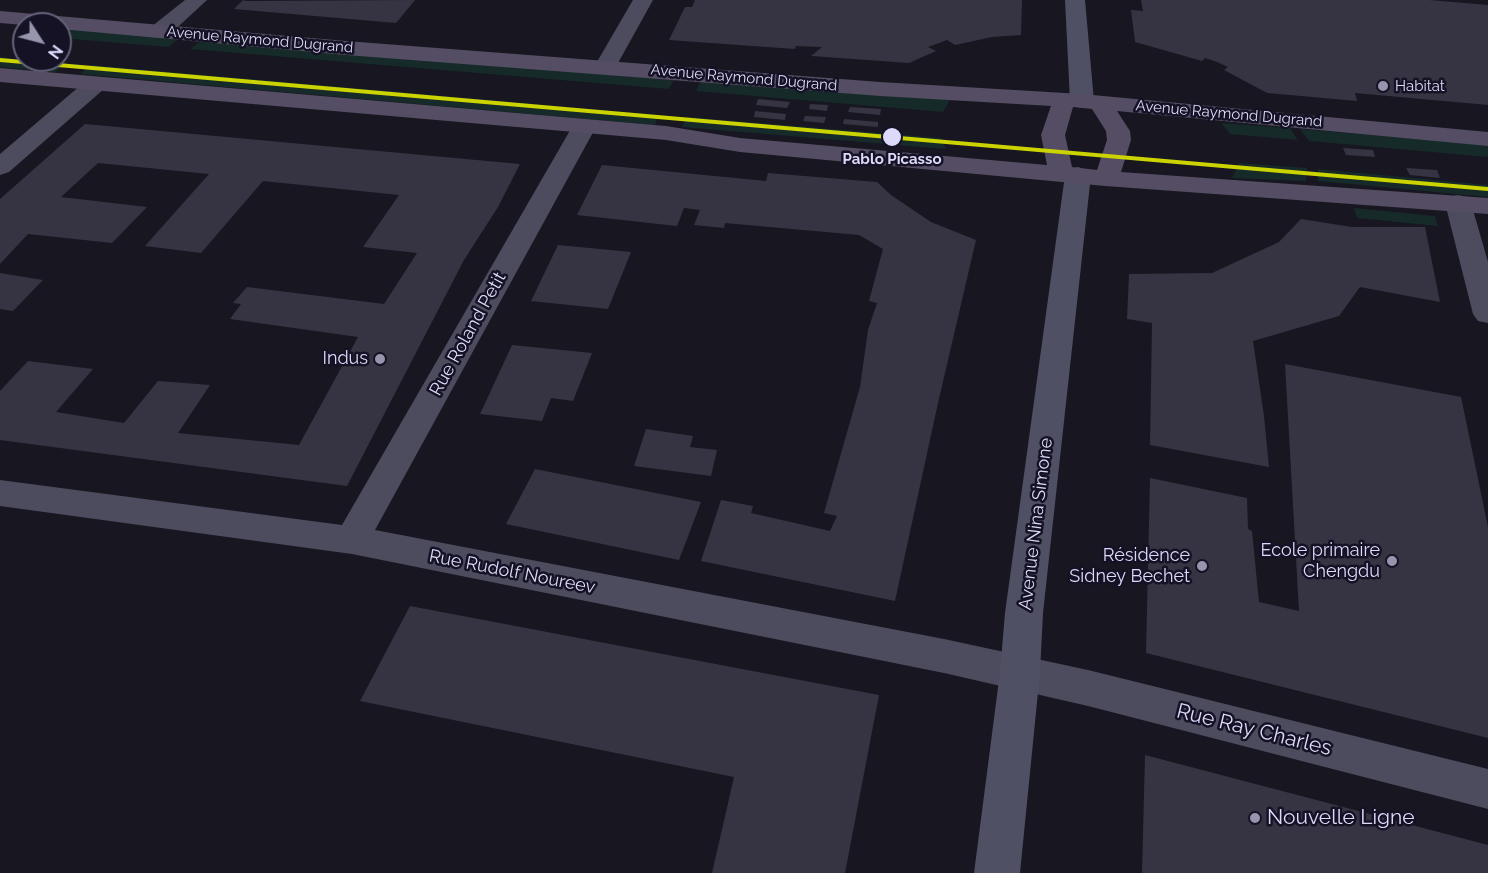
<!DOCTYPE html>
<meta charset="utf-8">
<style>
body{margin:0}
#map{position:relative;width:1488px;height:873px;overflow:hidden;background:#181620;font-family:Raleway,sans-serif}
canvas{display:block}
.north{position:absolute;left:12px;top:12px;width:60px;height:60px;box-sizing:border-box;background:#141224;border:2px solid #64627a;border-radius:50%;rotate:126deg;font-size:16px;font-weight:700;line-height:24px;text-align:center;color:#dcd9fa}
.north::after{content:'';display:block;margin:auto;width:21px;height:27px;background:#9795ae;clip-path:polygon(50% 0,100% 100%,50% 72%,0 100%)}
</style>
<div id="map">
<canvas width="1488" height="873"></canvas>
<div class="north">N</div>
</div>
<script>
const c = document.querySelector('canvas').getContext('2d');
c.lineJoin = 'round';
function fillPath(path, color) { c.fillStyle = color; c.fill(path, 'evenodd'); }
const shape = rows => new Path2D(rows.map(r => 'M' + r).join(''));
function trace(path, color, width, dash) { c.strokeStyle = color; c.lineWidth = width; c.lineCap = dash ? 'butt' : 'round'; c.setLineDash(dash || []); c.stroke(path); }
function drawText(font, color, halo, rows, align = 'center') {
  c.font = font + ' Raleway,sans-serif'; c.lineWidth = 5; c.setLineDash([]); c.textBaseline = 'middle'; c.strokeStyle = halo; c.fillStyle = color; for (const [text, x, y, turn = 0] of rows) {
    c.save(); c.translate(x, y); c.rotate((+turn || 0) * Math.PI / 180); c.textAlign = isNaN(turn) ? turn : align; if (halo) c.strokeText(text, 0, 0); c.fillText(text, 0, 0); c.restore();
  }
}
fillPath(shape([
 [60,28,179,38,169,47,60,38],
 [201,41,674,80,669,89,190,49],
 [0,57,24,60,67,63,55,72,0,67],
 [91,65,659,115,655,125,80,74],
 [700,82,884,96,951,98,943,112,696,91],
 [687,117,941,138,946,149,682,127],
 [1221,123,1290,128,1298,140,1230,134],
 [1300,129,1488,145,1488,157,1309,141],
 [1239,163,1307,168,1306,181,1232,178],
 [1318,169,1488,185,1488,197,1318,181],
 [1354,208,1435,216,1438,226,1357,218]
]), '#162a2a');
fillPath(shape([
 [243,0,246,1,415,0,396,23,234,9],
 [695,0,1022,0,1021,35,992,37,955,45,947,40,928,47,936,51,909,63,811,56,822,47,796,46,795,49,669,40,685,7,692,7],
 [1141,0,1429,0,1488,5,1488,105,1355,93,1357,101,1267,93,1224,70,1228,67,1217,62,1205,58,1202,61,1135,42,1131,10,1143,11],
 [758,99,790,102,787,108,756,105],
 [810,104,828,105,827,111,809,109],
 [850,107,881,109,880,115,848,112],
 [755,111,786,114,785,120,754,117],
 [805,116,826,117,824,123,803,121],
 [844,119,878,122,878,127,843,124],
 [85,124,520,164,498,207,464,260,347,486,0,440,0,391,28,361,93,369,56,412,124,423,158,381,210,385,178,433,299,445,358,337,230,319,241,304,233,303,247,287,384,304,417,253,363,247,399,195,263,181,201,253,145,246,209,174,98,163,61,197,147,207,112,243,28,234,0,264,0,199],
 [1343,148,1373,150,1375,157,1346,155],
 [602,165,766,181,768,173,877,182,891,195,931,222,976,240,938,403,895,601,701,561,721,500,753,506,751,513,830,531,837,516,824,513,860,387,868,330,877,303,869,301,883,249,859,235,725,223,724,228,694,225,700,210,684,208,677,226,577,215],
 [1406,168,1437,170,1440,178,1410,175],
 [1301,219,1352,227,1425,227,1440,302,1360,287,1339,316,1253,341,1264,416,1269,467,1150,445,1152,323,1127,319,1129,274,1212,273,1279,242],
 [558,245,631,252,608,309,531,301],
 [0,273,43,280,13,311,0,309],
 [512,345,592,353,573,401,551,398,542,421,480,414],
 [1285,364,1461,397,1488,527,1488,738,1146,653,1150,478,1247,498,1248,529,1252,531,1259,602,1299,611],
 [646,429,693,436,690,447,717,450,711,476,634,466],
 [535,469,701,502,679,560,506,524],
 [410,606,879,695,845,873,712,873,734,777,360,701],
 [1145,755,1488,845,1488,873,1142,873]
]), '#363442');
fillPath(shape([
 [185,0,207,0,167,37,159,38,151,37,148,32,151,27,185,0],
 [633,0,653,0,613,72,605,74,597,72,594,67,633,0],
 [96,77,104,79,107,84,104,89,9,172,0,175,0,154,88,79,96,77],
 [584,120,592,122,596,127,375,530,944,639,1088,670,1488,769,1488,809,1088,706,944,673,352,554,0,506,0,480,342,525,572,127,576,122,584,120],
 [1458,195,1467,197,1471,203,1488,262,1488,323,1478,321,1473,314,1445,203,1449,197,1458,195]
]), '#4d4c5f');
fillPath(shape([
 [1065,0,1085,0,1094,101,1090,106,1082,108,1074,106,1070,101,1065,0],
 [1078,167,1087,170,1091,175,1043,613,1040,672,1020,873,974,873,1000,672,1005,613,1065,175,1069,170,1078,167]
]), '#505065');
fillPath(shape([
 [0,11,346,41,880,82,1082,94,1488,132,1488,146,1117,111,1130,131,1131,140,1121,172,1488,198,1488,214,1105,186,740,152,666,140,0,82,0,68,666,126,740,138,1047,165,1041,135,1051,106,880,96,346,55,60,29,60,24,24,25,0,23,0,11],
 [1073,107,1092,109,1106,131,1107,140,1097,170,1072,167,1065,135,1073,107]
]), '#544d63');
fillPath(shape([
 [0,58,1488,187,1488,191,0,62,0,58]
]), '#cbd300');
for (const [x, y, r, color] of [
 [1383,86,6,"#9795ae"],
 [892,137,10,"#dcd9fa"],
 [380,359,6,"#9795ae"],
 [1392,561,6,"#9795ae"],
 [1202,566,6,"#9795ae"],
 [1255,818,6,"#9795ae"]
]) { const dot = new Path2D(); dot.arc(x, y, r, 0, 2 * Math.PI); c.fillStyle = color; c.fill(dot); trace(dot, '#141224', 2); }
drawText('15px', '#dcd9fa', '#141224', [
 ["Avenue Raymond Dugrand",260,40,5],
 ["Avenue Raymond Dugrand",744,78,5],
 ["Avenue Raymond Dugrand",1229,114,5]
]);
drawText('15px', '#dcd9fa', '#141224', [
 ["Habitat",1395,86]
], 'left');
drawText('bold 15px', '#dcd9fa', '#141224', [
 ["Pablo Picasso",892,159]
]);
drawText('18px', '#dcd9fa', '#141224', [
 ["Rue Roland Petit",468,334,-61],
 ["Avenue Nina Simone",1036,524,-83],
 ["Rue Rudolf Noureev",512,572,11]
]);
drawText('18px', '#dcd9fa', '#141224', [
 ["Indus",368,359],
 ["Ecole primaire",1380,551],
 ["Chengdu",1380,572],
 ["Résidence",1190,556],
 ["Sidney Bechet",1190,577]
], 'right');
drawText('21px', '#dcd9fa', '#141224', [
 ["Rue Ray Charles",1254,730,14]
]);
drawText('21px', '#dcd9fa', '#141224', [
 ["Nouvelle Ligne",1267,818]
], 'left');
</script>
